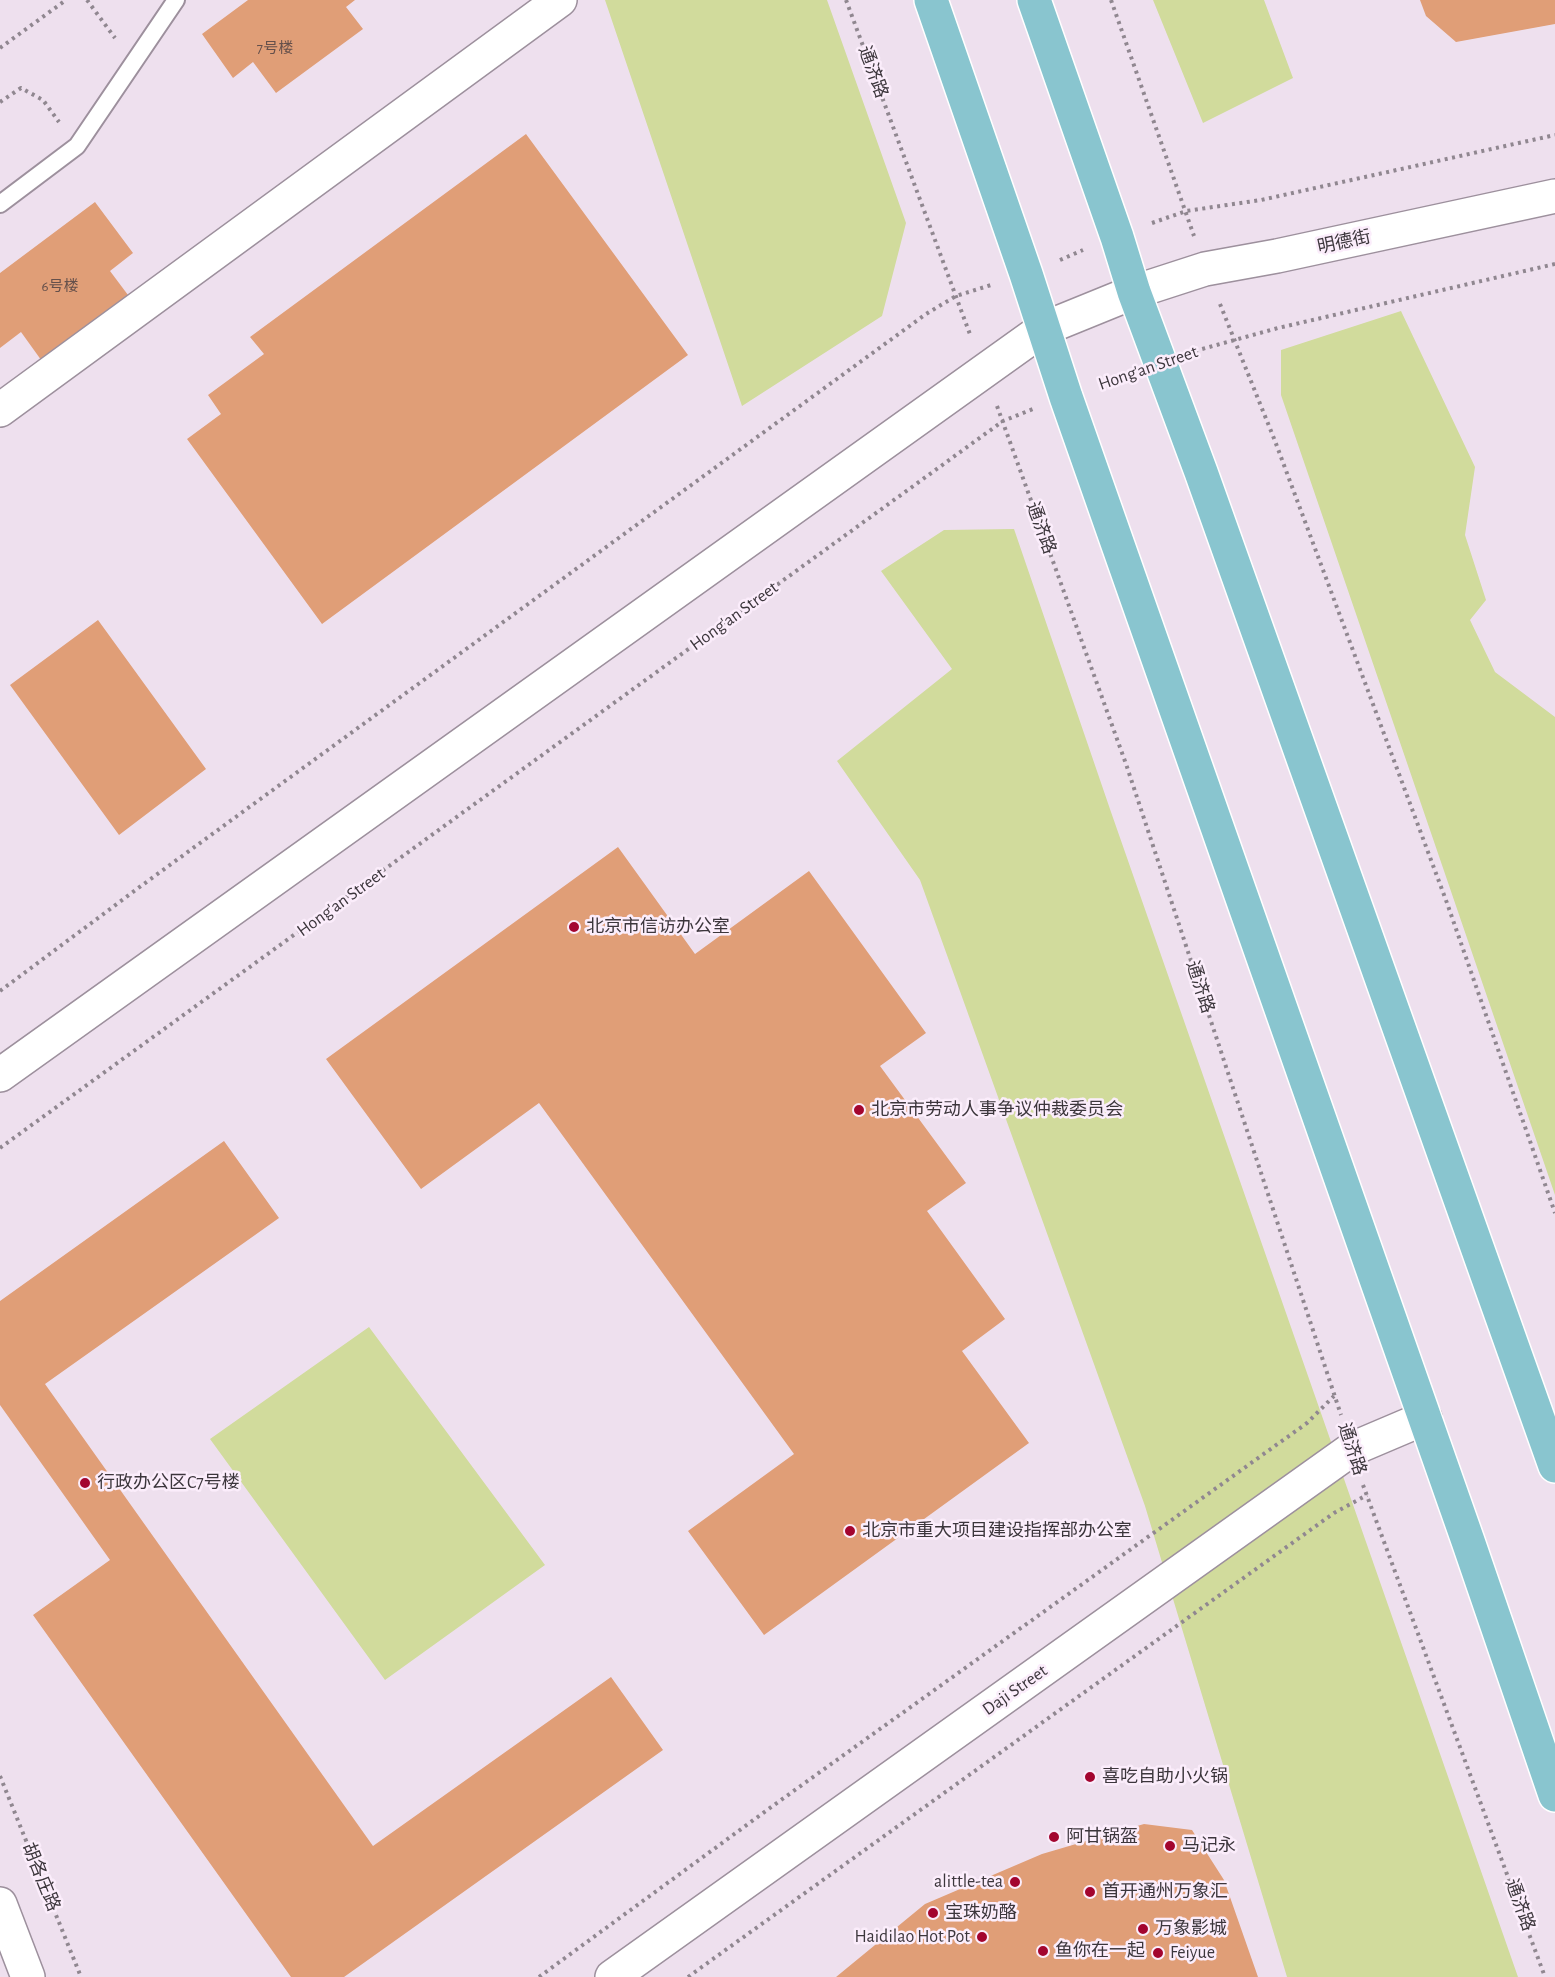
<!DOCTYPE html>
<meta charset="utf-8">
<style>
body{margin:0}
canvas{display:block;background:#eee0ee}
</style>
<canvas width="1555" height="1977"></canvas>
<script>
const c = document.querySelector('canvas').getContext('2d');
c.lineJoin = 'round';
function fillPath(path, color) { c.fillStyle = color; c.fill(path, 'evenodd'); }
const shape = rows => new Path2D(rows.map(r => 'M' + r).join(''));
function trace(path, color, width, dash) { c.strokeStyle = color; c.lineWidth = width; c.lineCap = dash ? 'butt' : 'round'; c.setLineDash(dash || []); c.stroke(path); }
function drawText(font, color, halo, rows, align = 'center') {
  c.font = font + ' "Alegreya Sans","Noto Sans SC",sans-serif'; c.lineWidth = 5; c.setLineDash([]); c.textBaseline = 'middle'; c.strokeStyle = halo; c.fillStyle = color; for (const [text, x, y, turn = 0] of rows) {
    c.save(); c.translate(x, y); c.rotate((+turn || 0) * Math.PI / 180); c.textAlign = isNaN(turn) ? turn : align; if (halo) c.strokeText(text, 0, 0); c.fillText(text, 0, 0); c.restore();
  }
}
fillPath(shape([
 [605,0,827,0,906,223,882,316,742,406],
 [1153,0,1264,0,1293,78,1203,123],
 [1401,311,1475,467,1465,535,1486,600,1470,620,1495,672,1555,717,1555,1195,1281,395,1281,350],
 [1014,529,1111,812,1518,1977,1287,1977,1145,1506,920,880,837,761,952,669,881,571,944,530],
 [369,1327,545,1565,385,1680,210,1439]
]), '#d1db9c');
fillPath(shape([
 [248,0,355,0,346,7,363,29,276,93,253,62,233,78,202,34],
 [1420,0,1555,0,1555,24,1456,42,1426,16],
 [526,134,688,355,322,624,187,439,221,414,208,395,264,354,250,337],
 [95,202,133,253,110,271,131,299,44,364,21,332,0,348,0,273],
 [98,620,206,769,119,835,10,685],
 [618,847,695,954,809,871,926,1033,880,1066,966,1183,927,1211,1005,1319,962,1351,1029,1443,764,1635,688,1531,794,1454,539,1103,421,1189,326,1059],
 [224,1141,279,1218,45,1384,373,1846,611,1677,663,1750,344,1977,291,1977,33,1615,110,1560,0,1405,0,1301],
 [1144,1824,1192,1830,1224,1880,1258,1977,836,1977,925,1904,1042,1854]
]), '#e09e77');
const lane = shape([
 [0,204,77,146,176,0]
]);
const street = shape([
 [0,410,560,0]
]);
const secondary = shape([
 [0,1075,1043,329,1134,292,1205,269,1277,256,1555,196],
 [0,1904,28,1977],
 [612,1977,1352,1449,1425,1418]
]);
const primary = shape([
 [931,0,1026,274,1066,397,1468,1541,1555,1795],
 [1034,0,1117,237,1134,292,1201,472,1555,1466]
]);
trace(lane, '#9d909d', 20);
trace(street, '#9d909d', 36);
trace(secondary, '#9d909d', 36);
trace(primary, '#fff', 36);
trace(shape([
 [87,0,115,38],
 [846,0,971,337],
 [1111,0,1194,236],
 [0,48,66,0],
 [0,102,21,88,43,100,59,122],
 [1152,223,1186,211,1261,200,1555,135],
 [1060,260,1083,250],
 [1220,304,1275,441,1447,903,1555,1213],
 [1195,351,1278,328,1555,264],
 [1099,384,1126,374],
 [997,406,1126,764,1341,1415],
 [0,991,141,886,926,314,956,296,991,285],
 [0,1148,1003,421,1033,409],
 [1363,1485,1545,1977],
 [0,1776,81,1977],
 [539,1977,774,1805,1307,1423,1334,1396],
 [688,1977,1334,1513,1367,1495]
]), '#908790', 4, [3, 4.5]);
trace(lane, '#fff', 16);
trace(street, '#fff', 33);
trace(secondary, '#fff', 33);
trace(primary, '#89c5cf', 33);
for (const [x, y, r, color] of [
 [574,927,6,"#a3052f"],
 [859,1110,6,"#a3052f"],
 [85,1483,6,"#a3052f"],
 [850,1531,6,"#a3052f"],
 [1090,1777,6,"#a3052f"],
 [1054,1837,6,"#a3052f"],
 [1170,1846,6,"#a3052f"],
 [1015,1882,6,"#a3052f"],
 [1090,1892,6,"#a3052f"],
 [933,1913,6,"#a3052f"],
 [1143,1929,6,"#a3052f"],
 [982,1937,6,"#a3052f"],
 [1043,1951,6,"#a3052f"],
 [1158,1953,6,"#a3052f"]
]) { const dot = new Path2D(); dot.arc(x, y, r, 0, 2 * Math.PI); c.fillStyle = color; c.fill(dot); trace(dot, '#fbedfb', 2); }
drawText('15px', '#65504b', null, [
 ["7号楼",275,48],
 ["6号楼",60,286]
]);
drawText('18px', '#3c363c', '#fbedfb', [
 ["通济路",873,72,70],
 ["明德街",1344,242,-12],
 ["Hong'an Street",1148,368,-19],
 ["通济路",1041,528,70],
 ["Hong'an Street",734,616,-36],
 ["Hong'an Street",341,902,-36],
 ["通济路",1200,987,72],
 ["通济路",1352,1449,72],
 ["Daji Street",1015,1690,-35],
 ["胡各庄路",41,1877,68],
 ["通济路",1520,1905,70]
]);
drawText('18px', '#3c363c', '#fbedfb', [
 ["北京市信访办公室",586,927],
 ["北京市劳动人事争议仲裁委员会",871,1110],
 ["行政办公区C7号楼",97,1483],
 ["北京市重大项目建设指挥部办公室",862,1531],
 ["喜吃自助小火锅",1102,1777],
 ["阿甘锅盔",1066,1837],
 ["马记永",1182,1846],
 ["alittle-tea",1003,1882,"right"],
 ["首开通州万象汇",1102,1892],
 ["宝珠奶酪",945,1913],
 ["万象影城",1155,1929],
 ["Haidilao Hot Pot",970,1937,"right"],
 ["鱼你在一起",1055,1951],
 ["Feiyue",1170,1953]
], 'left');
</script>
